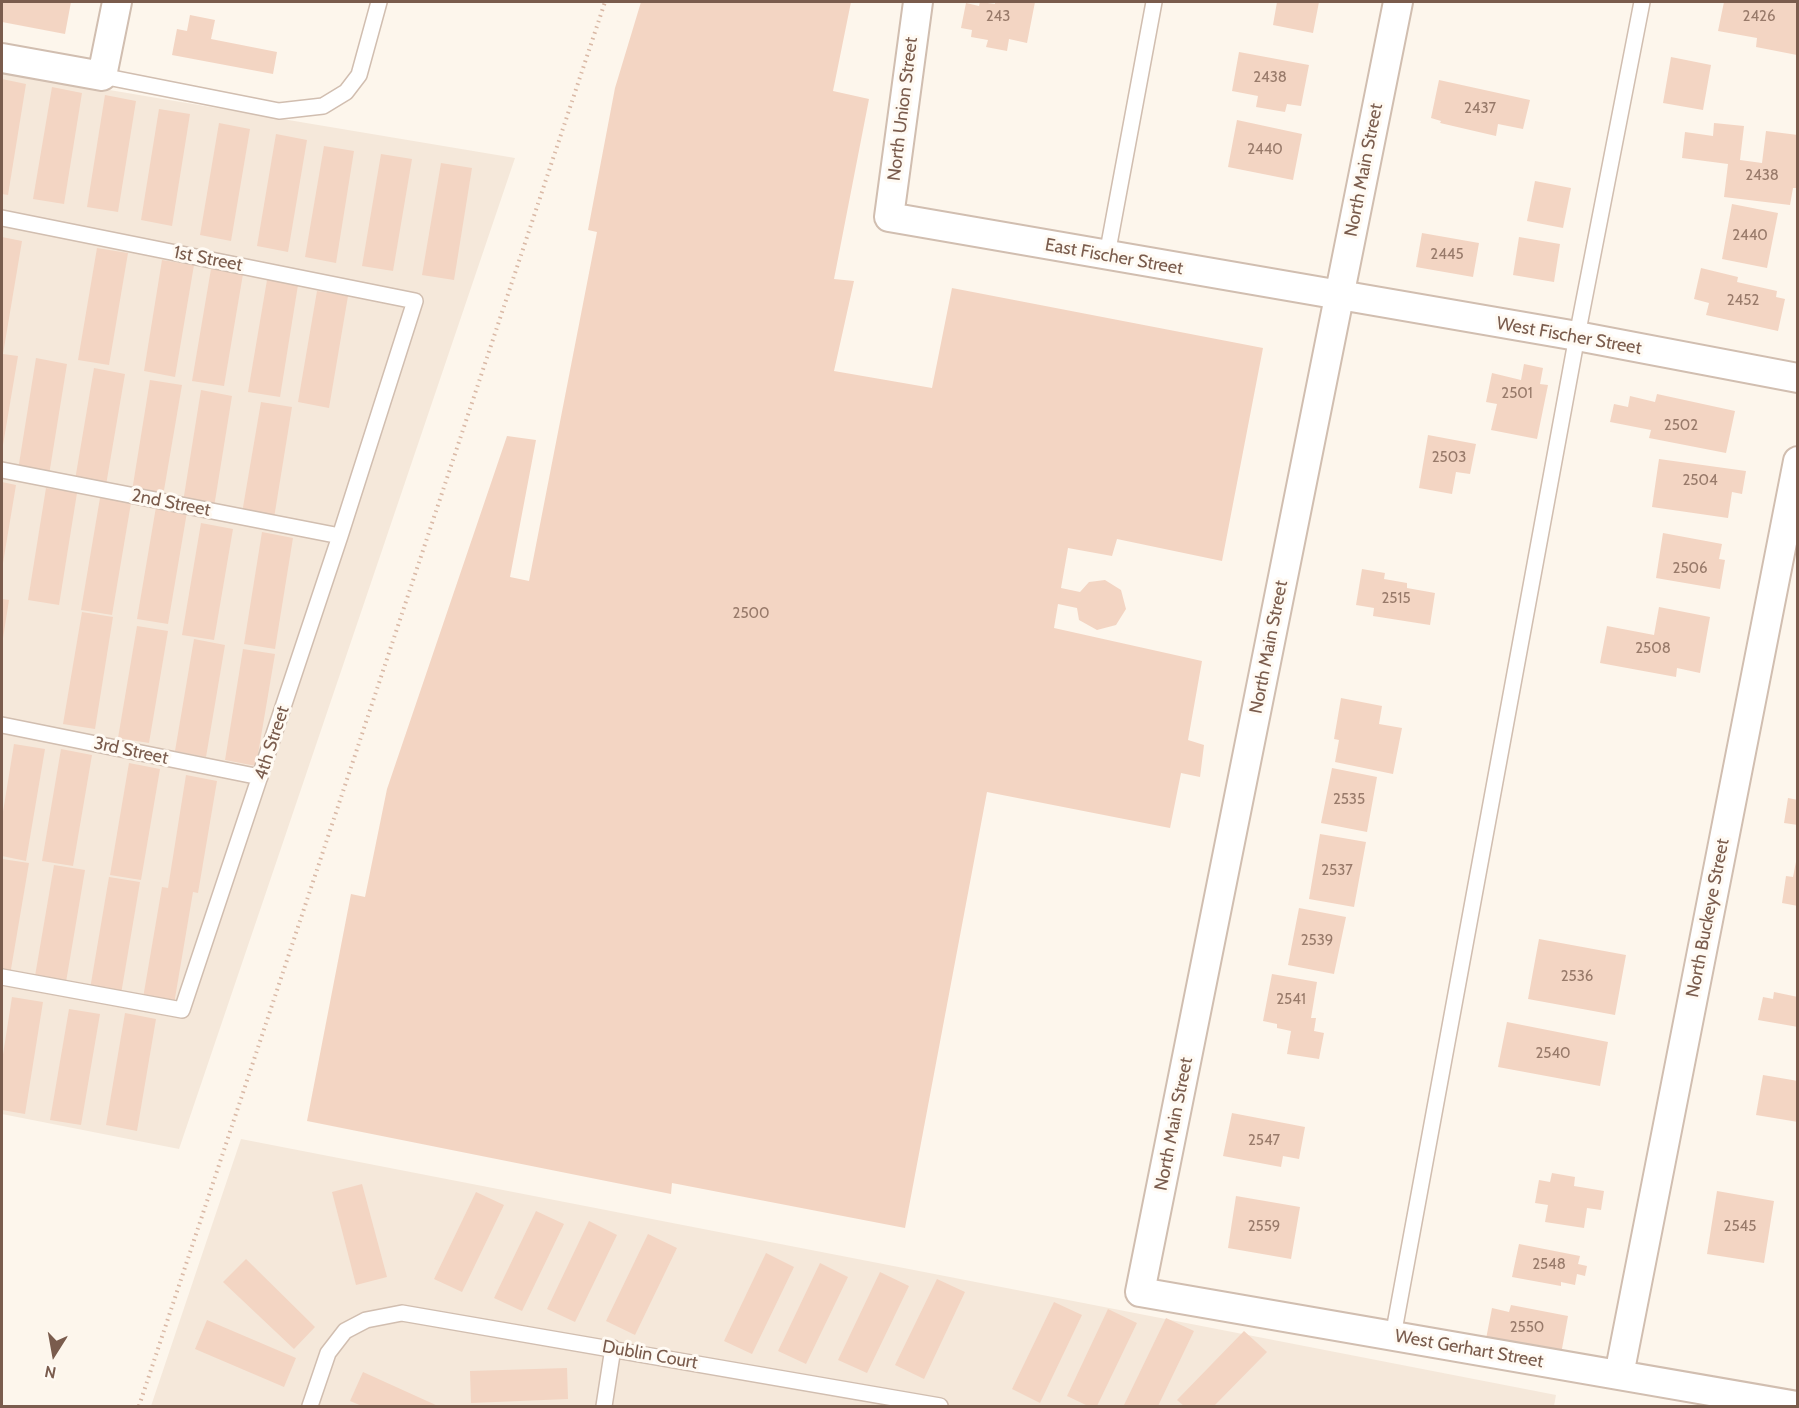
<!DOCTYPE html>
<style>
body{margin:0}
#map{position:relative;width:1799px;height:1408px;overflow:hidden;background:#fdf6ec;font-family:Cabin,sans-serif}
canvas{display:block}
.frame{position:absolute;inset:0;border:3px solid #7a5c4d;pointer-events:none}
.north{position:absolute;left:24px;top:1324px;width:60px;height:60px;-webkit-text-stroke:4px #fffaf3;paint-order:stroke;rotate:191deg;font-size:16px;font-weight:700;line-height:24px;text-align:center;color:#7a5c4d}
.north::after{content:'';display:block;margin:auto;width:21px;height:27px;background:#7a5c4d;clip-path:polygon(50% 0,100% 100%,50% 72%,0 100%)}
</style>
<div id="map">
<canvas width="1799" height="1408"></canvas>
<div class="frame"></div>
<div class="north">N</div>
</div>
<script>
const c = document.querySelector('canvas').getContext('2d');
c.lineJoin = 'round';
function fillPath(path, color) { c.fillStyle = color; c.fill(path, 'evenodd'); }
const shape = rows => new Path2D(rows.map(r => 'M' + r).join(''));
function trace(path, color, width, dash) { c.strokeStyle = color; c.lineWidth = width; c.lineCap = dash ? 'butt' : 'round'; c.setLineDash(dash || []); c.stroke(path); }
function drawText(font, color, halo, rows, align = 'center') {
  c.font = font + ' Cabin,sans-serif'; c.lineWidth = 6; c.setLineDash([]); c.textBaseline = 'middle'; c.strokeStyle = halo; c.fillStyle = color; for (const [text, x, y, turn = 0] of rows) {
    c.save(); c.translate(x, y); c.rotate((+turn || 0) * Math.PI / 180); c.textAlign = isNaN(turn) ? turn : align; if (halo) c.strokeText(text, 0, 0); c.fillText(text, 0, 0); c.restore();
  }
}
fillPath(shape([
 [2,72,515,158,179,1149,2,1114],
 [241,1139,1556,1395,1554,1406,151,1406]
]), '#f5e8da');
fillPath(shape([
 [2,2,71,2,65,34,2,22],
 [641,2,851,2,833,91,869,99,834,279,854,281,834,371,932,388,952,288,1263,348,1222,561,1117,539,1112,556,1068,548,1061,588,1080,592,1089,582,1105,580,1121,590,1126,609,1116,625,1097,630,1079,620,1077,608,1058,604,1054,628,1202,661,1188,740,1204,745,1200,777,1181,773,1170,828,987,792,905,1228,672,1183,671,1194,307,1121,351,894,365,897,387,789,507,436,536,440,510,577,529,581,597,232,588,230,615,88],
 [980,2,995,4,995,2,1035,2,1027,43,1009,39,1007,51,986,47,988,40,971,37,972,30,961,28,966,3,979,6],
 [1277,2,1319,2,1313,33,1273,25],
 [1724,2,1798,3,1797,55,1756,47,1757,38,1718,31],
 [190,15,215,20,211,39,277,52,273,74,172,55,177,29,187,31],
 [1239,52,1309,65,1301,106,1287,104,1285,112,1256,107,1258,96,1232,91],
 [1671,57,1711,65,1703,110,1663,103],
 [2,79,26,84,8,195,2,194],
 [1439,80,1530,100,1523,129,1498,124,1496,136,1440,123,1441,121,1431,118],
 [52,87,82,93,64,204,33,199],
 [105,95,136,101,118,212,87,207],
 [159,109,190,114,172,226,141,220],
 [1237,120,1302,134,1293,180,1228,167],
 [219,123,250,129,231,241,200,235],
 [1714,123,1744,126,1740,160,1762,163,1766,131,1798,135,1798,188,1793,188,1790,205,1724,197,1728,164,1682,158,1685,132,1713,136],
 [276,134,307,140,288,252,257,246],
 [324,146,354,151,336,263,305,257],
 [381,154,412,159,393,271,362,266],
 [441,163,472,168,454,280,422,275],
 [1535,181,1571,188,1563,228,1527,221],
 [1732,204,1778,213,1767,268,1722,259],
 [1422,233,1479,243,1473,277,1416,267],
 [2,237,22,241,3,354,18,356,3,445],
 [1519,237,1560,244,1554,282,1513,275],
 [97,248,128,253,109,365,78,360],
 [162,260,194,265,175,377,144,371],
 [1701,268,1738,277,1737,282,1777,291,1776,297,1785,299,1778,331,1706,315,1709,303,1694,299],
 [211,269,243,274,224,386,192,381],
 [267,280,298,285,280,397,248,392],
 [317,291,348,296,329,408,298,402],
 [36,358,67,364,49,475,18,470],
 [1524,364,1543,368,1540,384,1548,385,1537,439,1491,430,1497,404,1486,402,1492,373,1521,380],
 [94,368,125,374,106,485,75,480],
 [150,380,182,385,163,496,132,491],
 [201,390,232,396,214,507,183,502],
 [1657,394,1735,411,1726,453,1649,438,1651,430,1610,422,1614,404,1628,407,1630,396,1655,402],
 [261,402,292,407,274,518,242,513],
 [1428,435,1476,444,1470,474,1456,472,1452,494,1419,488],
 [1659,459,1746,471,1742,494,1732,492,1728,518,1652,507],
 [2,482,16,485,3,563,2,563],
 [46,488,77,493,59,605,28,600],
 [100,498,131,503,112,615,81,610],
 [156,507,187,512,168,624,137,619],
 [201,523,233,529,214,640,182,635],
 [262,532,293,538,275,649,244,644],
 [1663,533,1722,544,1719,559,1725,560,1720,589,1656,578],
 [1362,569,1385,573,1384,579,1407,583,1407,588,1435,593,1430,625,1373,616,1374,608,1356,605],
 [2,599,9,600,3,638,2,638],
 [1659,607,1710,617,1700,673,1677,668,1676,677,1600,663,1607,626,1654,635],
 [82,612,113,617,95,729,63,724],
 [137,626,168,631,149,743,118,738],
 [194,639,225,645,206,757,175,751],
 [243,649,275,654,256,766,225,760],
 [1341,698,1382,706,1379,724,1402,728,1393,774,1335,762,1339,740,1334,739],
 [14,744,45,749,26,861,2,856,2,818],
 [61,749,92,755,73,866,42,861],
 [129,763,160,769,141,880,110,875],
 [1332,768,1377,777,1367,832,1321,823],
 [186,775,217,781,198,893,193,892,174,1004,143,998,162,887,168,888],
 [1788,798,1798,800,1798,825,1784,823],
 [1320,834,1366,842,1354,907,1309,899],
 [2,859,29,863,10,975,2,974],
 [1796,862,1798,863,1798,906,1782,903,1786,876,1793,877],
 [54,865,85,870,66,982,35,976],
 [109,877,140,882,121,994,90,989],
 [1299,908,1346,917,1334,974,1288,965],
 [1539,939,1626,955,1615,1015,1528,999],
 [1272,974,1317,982,1311,1018,1316,1018,1314,1031,1324,1033,1319,1059,1287,1054,1291,1031,1277,1028,1277,1024,1263,1021],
 [1774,992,1798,997,1798,1027,1758,1020,1763,997,1773,999],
 [12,997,43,1002,25,1114,2,1110,2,1061],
 [69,1009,100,1014,81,1125,50,1120],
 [125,1013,156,1019,137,1131,106,1125],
 [1507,1022,1608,1042,1600,1086,1498,1067],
 [1763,1075,1798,1081,1798,1122,1756,1115],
 [1232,1113,1305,1127,1299,1159,1283,1156,1281,1167,1223,1156],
 [1552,1173,1575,1177,1574,1186,1604,1191,1601,1210,1587,1208,1584,1228,1545,1222,1548,1205,1535,1203,1539,1180,1550,1182],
 [362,1184,387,1277,356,1285,332,1192],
 [1717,1191,1774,1201,1764,1263,1707,1254],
 [476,1192,504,1205,462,1292,434,1279],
 [1236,1196,1300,1207,1291,1259,1228,1248],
 [536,1211,564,1224,522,1311,494,1298],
 [589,1221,617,1235,575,1322,547,1309],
 [648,1234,677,1248,635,1335,606,1321],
 [1519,1244,1580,1256,1578,1264,1587,1266,1585,1276,1577,1274,1575,1285,1561,1282,1561,1286,1512,1277],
 [766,1253,794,1267,752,1354,724,1341],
 [246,1259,315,1327,294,1349,223,1282],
 [820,1263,848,1277,806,1364,778,1351],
 [880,1272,909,1286,867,1373,838,1360],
 [937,1279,965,1292,924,1379,895,1365],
 [1054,1302,1082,1315,1040,1403,1012,1389],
 [1511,1305,1568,1316,1561,1354,1486,1339,1492,1308,1509,1312],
 [1108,1309,1137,1323,1097,1406,1088,1406,1067,1396],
 [1166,1318,1194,1331,1158,1406,1128,1406,1124,1405],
 [207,1320,296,1358,284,1387,195,1349],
 [1244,1331,1267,1352,1214,1406,1184,1406,1177,1400],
 [567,1368,568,1399,471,1403,470,1371],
 [363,1372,438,1406,362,1406,350,1401]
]), '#f3d5c3');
const lane = shape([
 [102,76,279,111,323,106,346,92,359,75,379,2],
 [2,218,415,301,340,536,182,1010,2,977],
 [1107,255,1154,2],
 [2,470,340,536],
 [2,725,260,777],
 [1393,1336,1577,336,1642,2],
 [310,1406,328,1353,345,1331,366,1320,402,1313,940,1406],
 [604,1406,613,1348]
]);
const street = shape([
 [918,2,889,217,1577,336,1798,378],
 [1398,2,1140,1292,1797,1406],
 [2,58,102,76,117,2],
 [1619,1375,1798,461]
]);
trace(lane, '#d1beb0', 18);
trace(street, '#d1beb0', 32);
trace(shape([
 [139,1406,605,2]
]), '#d9b8a5', 4, [1.5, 4.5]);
trace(lane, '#fff', 15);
trace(street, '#fff', 28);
drawText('15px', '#987a6a', null, [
 ["243",998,17],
 ["2426",1759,17],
 ["2438",1270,78],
 ["2437",1480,109],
 ["2440",1265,150],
 ["2438",1762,176],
 ["2440",1750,236],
 ["2445",1447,255],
 ["2452",1743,301],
 ["2501",1517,394],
 ["2502",1681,426],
 ["2503",1449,458],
 ["2504",1700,481],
 ["2506",1690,569],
 ["2515",1396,599],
 ["2500",751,614],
 ["2508",1653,649],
 ["2535",1349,800],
 ["2537",1337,871],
 ["2539",1317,941],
 ["2536",1577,977],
 ["2541",1291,1000],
 ["2540",1553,1054],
 ["2547",1264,1141],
 ["2559",1264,1227],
 ["2545",1740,1227],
 ["2548",1549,1265],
 ["2550",1527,1328]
]);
drawText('18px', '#7a5c4d', '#fffaf3', [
 ["North Union Street",903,109,-83],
 ["North Main Street",1364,170,-79],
 ["East Fischer Street",1114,257,10],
 ["1st Street",208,259,11],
 ["West Fischer Street",1569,336,10],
 ["2nd Street",171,503,11],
 ["North Main Street",1269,647,-79],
 ["4th Street",272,743,-72],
 ["3rd Street",131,751,12],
 ["North Buckeye Street",1708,918,-79],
 ["North Main Street",1174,1124,-79],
 ["West Gerhart Street",1469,1349,10],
 ["Dublin Court",650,1355,10]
]);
</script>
